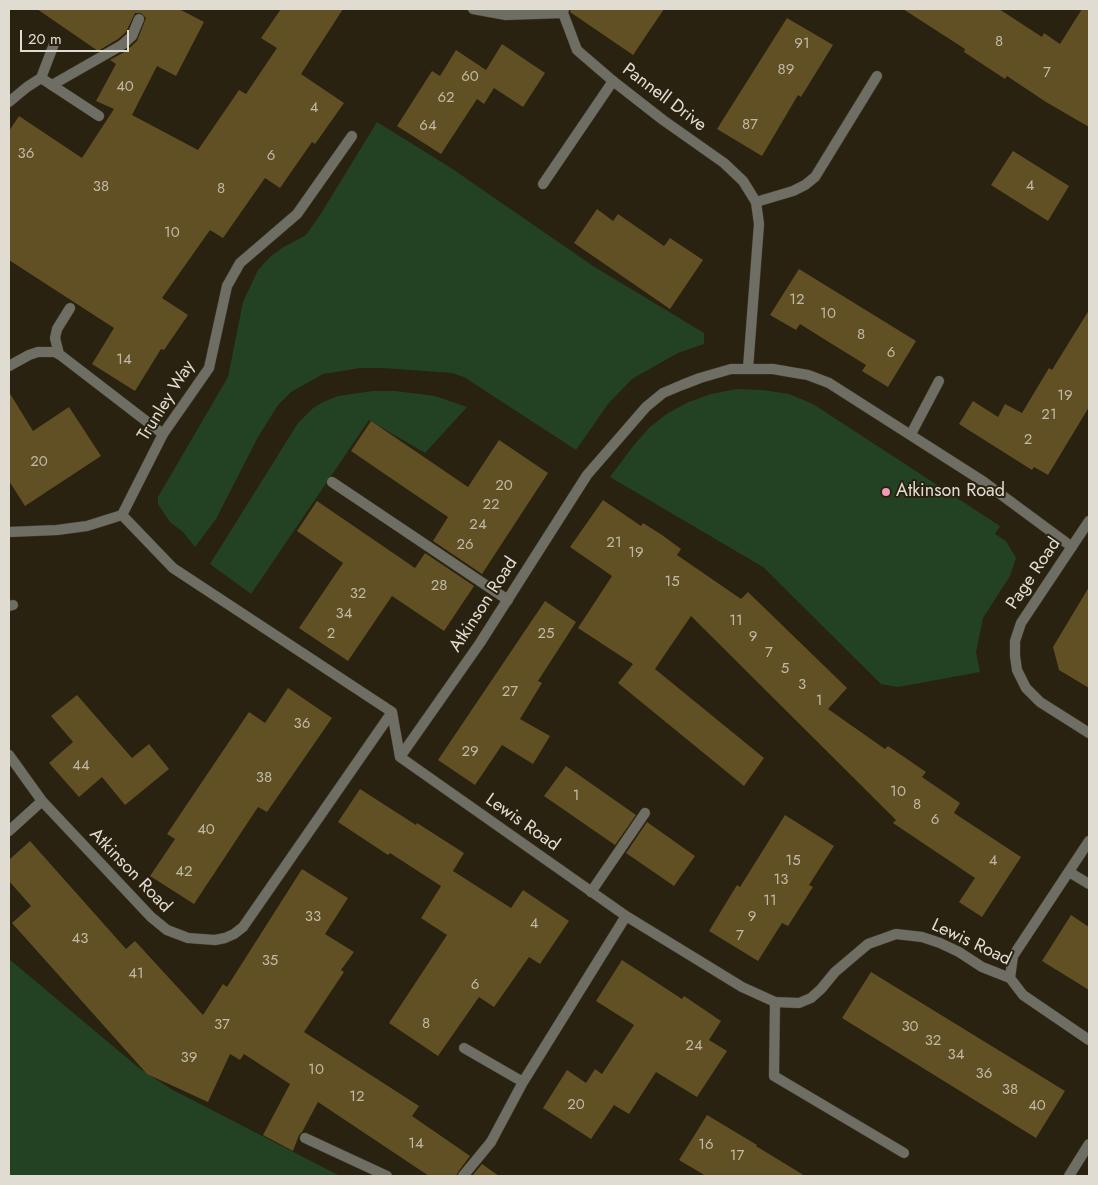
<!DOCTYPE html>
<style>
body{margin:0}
#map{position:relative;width:1098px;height:1185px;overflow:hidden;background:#292210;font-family:Jost,sans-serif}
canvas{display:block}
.frame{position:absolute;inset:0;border:10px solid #e0dcd1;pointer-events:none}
.scale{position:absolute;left:20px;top:30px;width:109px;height:22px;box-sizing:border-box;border:2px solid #e0dcd1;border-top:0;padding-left:6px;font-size:15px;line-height:18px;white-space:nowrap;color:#e0dcd1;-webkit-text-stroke:4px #292210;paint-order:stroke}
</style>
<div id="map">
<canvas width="1098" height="1185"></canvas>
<div class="frame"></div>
<div class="scale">20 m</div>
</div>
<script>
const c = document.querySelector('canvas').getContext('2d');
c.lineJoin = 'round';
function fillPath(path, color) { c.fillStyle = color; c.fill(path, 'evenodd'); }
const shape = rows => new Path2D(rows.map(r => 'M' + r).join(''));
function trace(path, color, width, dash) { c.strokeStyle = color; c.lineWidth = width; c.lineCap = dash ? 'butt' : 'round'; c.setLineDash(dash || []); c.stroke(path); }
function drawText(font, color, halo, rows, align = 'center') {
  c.font = font + ' Jost,sans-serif'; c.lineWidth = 4; c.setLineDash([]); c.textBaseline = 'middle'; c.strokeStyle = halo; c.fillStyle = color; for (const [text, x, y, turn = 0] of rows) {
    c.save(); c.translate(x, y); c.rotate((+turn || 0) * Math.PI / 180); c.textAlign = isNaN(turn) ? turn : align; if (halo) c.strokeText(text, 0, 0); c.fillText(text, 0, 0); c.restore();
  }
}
fillPath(shape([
 [377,122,451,168,593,266,704,333,704,344,678,353,632,379,608,404,576,450,464,377,452,373,382,368,360,368,323,374,291,392,278,405,258,437,216,519,195,547,183,532,170,522,158,504,158,497,228,377,243,302,258,270,270,257,282,248,306,235,320,215],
 [737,389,763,390,789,394,813,404,1000,526,995,534,1006,541,1016,558,1010,576,983,618,976,652,980,672,898,687,881,684,763,567,610,477,634,445,650,427,668,413,689,402,711,394],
 [373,391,395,391,435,396,467,407,425,453,369,420,251,594,210,564,298,423,312,409,323,402,338,396],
 [9,959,139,1068,171,1089,340,1176,9,1176]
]), '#234224');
fillPath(shape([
 [37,9,179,9,204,22,176,76,157,66,132,115,198,150,239,90,246,94,277,48,261,38,281,9,343,9,301,74,344,103,315,144,312,142,280,188,265,178,223,238,210,230,162,298,188,315,164,350,161,349,135,391,92,364,114,328,9,260,9,131,19,116,82,158,114,109,96,101,116,64,110,60,126,51,137,41,146,18,141,13,135,13,126,32,118,39,98,51],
 [571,9,664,9,633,55,570,12],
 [903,9,999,9,1042,37,1044,33,1060,44,1082,9,1089,9,1089,127,1046,102,1007,76,1005,79,964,52,965,49],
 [787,18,833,45,801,97,798,95,762,156,717,129],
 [502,44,545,73,523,107,494,88,484,104,477,99,441,154,397,126,432,71,440,76,456,50,486,70],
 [1013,151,1069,186,1048,221,991,185],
 [597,209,613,221,618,214,664,246,670,238,703,260,670,309,574,243],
 [799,269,916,341,888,387,862,371,866,365,832,344,800,324,796,330,770,315],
 [1089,310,1089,407,1048,475,1034,467,1032,470,959,424,973,401,998,417,1005,404,1022,413,1049,368,1052,370],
 [9,392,33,431,69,407,101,456,25,506,9,481],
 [371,421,468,487,499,440,548,473,482,574,433,541,448,517,351,451],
 [603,500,641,526,643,523,662,535,681,549,677,555,741,599,748,592,847,688,828,709,885,749,888,746,926,772,922,777,960,803,954,813,1021,857,982,917,959,902,975,878,893,823,896,820,691,616,655,669,764,758,744,786,618,683,633,664,578,628,612,576,570,547],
 [317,501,415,568,425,553,474,586,444,631,392,596,348,661,299,628,343,563,297,531],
 [1089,587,1089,688,1059,670,1053,647],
 [545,601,576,622,538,681,542,683,520,719,550,736,533,764,502,745,475,785,438,760],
 [288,688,332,718,267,812,258,807,194,904,150,876,175,839,167,834,249,712,265,723],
 [77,695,132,758,149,744,169,769,125,805,102,777,79,797,49,763,73,742,51,716],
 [566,766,636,815,615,845,544,796],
 [360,789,416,825,417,823,464,853,453,871,511,908,523,890,569,921,540,964,529,957,494,1007,479,997,438,1056,389,1023,447,935,421,918,441,886,390,853,388,855,338,822],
 [785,815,834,846,809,885,813,887,788,926,782,923,758,961,709,931,737,885,740,887],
 [647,822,695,856,674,886,626,853],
 [30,841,126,949,135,941,203,1015,223,984,227,987,302,869,348,898,325,934,354,952,341,970,344,972,304,1032,419,1106,412,1116,470,1156,458,1172,456,1176,429,1176,318,1102,302,1132,299,1135,293,1151,263,1135,290,1084,244,1054,240,1060,230,1054,208,1102,147,1074,12,923,31,906,9,881,9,860],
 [1071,915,1089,927,1089,990,1042,961],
 [622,960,682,999,684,996,721,1021,709,1040,727,1051,697,1097,656,1072,629,1114,614,1105,591,1139,543,1108,567,1070,586,1083,595,1069,602,1074,634,1025,596,1001],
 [871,972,1065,1091,1036,1138,842,1018],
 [707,1115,757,1145,756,1146,805,1176,706,1176,679,1160],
 [482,1164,499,1176,472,1176]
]), '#615023');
const lane = shape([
 [52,85,122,45,132,36,139,19],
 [543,184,613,81],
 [756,202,793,191,805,185,815,177,877,76],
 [70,308,57,329,55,338,59,354,163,434],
 [9,366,29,355,38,352,55,352,60,355],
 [911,434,939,381],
 [332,482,508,600],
 [591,892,645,813],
 [775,1002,774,1076,904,1153],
 [305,1138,387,1176],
 [463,1176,491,1142]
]);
const street = shape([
 [473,9,506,15,563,13],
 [564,9,563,13,577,50,613,81,663,120,724,163,743,181,756,202,759,224,748,368],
 [41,78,99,116],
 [9,102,27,87,41,78,54,44],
 [122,515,173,568,392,712],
 [1089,521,1021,623,1015,641,1015,656,1017,670,1026,688,1040,702,1089,733],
 [9,532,57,530,87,526,122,515,163,434,209,368,227,286,240,263,297,214,352,136],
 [9,606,13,605],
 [9,755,42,801,151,917,167,930,188,938,215,940,225,938,234,934,243,927,392,712,400,757,480,643,587,475,646,407,663,393,682,385,700,378,731,369,773,369,790,372,808,375,829,383,984,482,1072,547],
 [400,757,626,916,742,987,775,1002,799,1003,811,998,821,989,835,972,868,944,896,934,922,937,940,943,959,952,982,967,1010,978,1023,995,1089,1040],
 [9,831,42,801],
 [1069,872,1089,884],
 [1010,978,1013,956,1089,841],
 [464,1048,523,1082],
 [491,1142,523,1082,626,916],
 [1069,1176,1089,1144]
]);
trace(lane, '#433c2b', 11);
trace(street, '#433c2b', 11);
trace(lane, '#6f6e65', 10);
trace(street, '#6f6e65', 10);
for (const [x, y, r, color] of [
 [886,492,5,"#f09ab5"]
]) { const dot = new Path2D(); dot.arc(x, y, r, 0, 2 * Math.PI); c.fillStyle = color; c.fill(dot); trace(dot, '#292210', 2); }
drawText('15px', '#c0b9a6', null, [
 ["8",999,42],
 ["91",802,44],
 ["89",786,70],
 ["7",1047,73],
 ["60",470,77],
 ["40",125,87],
 ["62",446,98],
 ["4",314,108],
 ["87",750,125],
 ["64",428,126],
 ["36",26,154],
 ["6",271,156],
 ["4",1030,186],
 ["38",101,187],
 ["8",221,189],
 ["10",172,233],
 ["12",797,300],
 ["10",828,314],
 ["8",861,335],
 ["6",891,353],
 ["14",124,360],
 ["19",1065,396],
 ["21",1049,415],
 ["2",1028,440],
 ["20",39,462],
 ["20",504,486],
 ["22",491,505],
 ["24",478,525],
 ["21",614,543],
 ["26",465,545],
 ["19",636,553],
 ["15",672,582],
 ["28",439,586],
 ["32",358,594],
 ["34",344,614],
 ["11",736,621],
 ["2",331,634],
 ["25",546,634],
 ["9",753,637],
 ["7",769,653],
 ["5",785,669],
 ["3",802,685],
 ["27",510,692],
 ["1",819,701],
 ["36",302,724],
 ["29",470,752],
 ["44",81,766],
 ["38",264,778],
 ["10",898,792],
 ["1",576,796],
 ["8",917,805],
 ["6",935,820],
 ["40",206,830],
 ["15",793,861],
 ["4",993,861],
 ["42",184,872],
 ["13",781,880],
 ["11",770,901],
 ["33",313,917],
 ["9",752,917],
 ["4",534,924],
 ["7",740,936],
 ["43",80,939],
 ["35",270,961],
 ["41",136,974],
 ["6",475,985],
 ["8",426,1024],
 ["37",222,1025],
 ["30",910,1027],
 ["32",933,1041],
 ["24",694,1046],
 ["34",956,1055],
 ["39",189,1058],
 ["10",316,1070],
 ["36",984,1074],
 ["38",1010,1090],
 ["12",357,1097],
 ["20",576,1105],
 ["40",1037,1106],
 ["14",416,1144],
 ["16",706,1145],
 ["17",737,1156]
]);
drawText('18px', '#e0dcd1', '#292210', [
 ["Pannell Drive",664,98,37],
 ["Trunley Way",167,401,-58],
 ["Page Road",1034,574,-56],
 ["Atkinson Road",484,605,-57],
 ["Lewis Road",522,823,35],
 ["Atkinson Road",130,871,46],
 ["Lewis Road",971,943,25]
]);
drawText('18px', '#e0dcd1', '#292210', [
 ["Atkinson Road",896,492]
], 'left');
</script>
